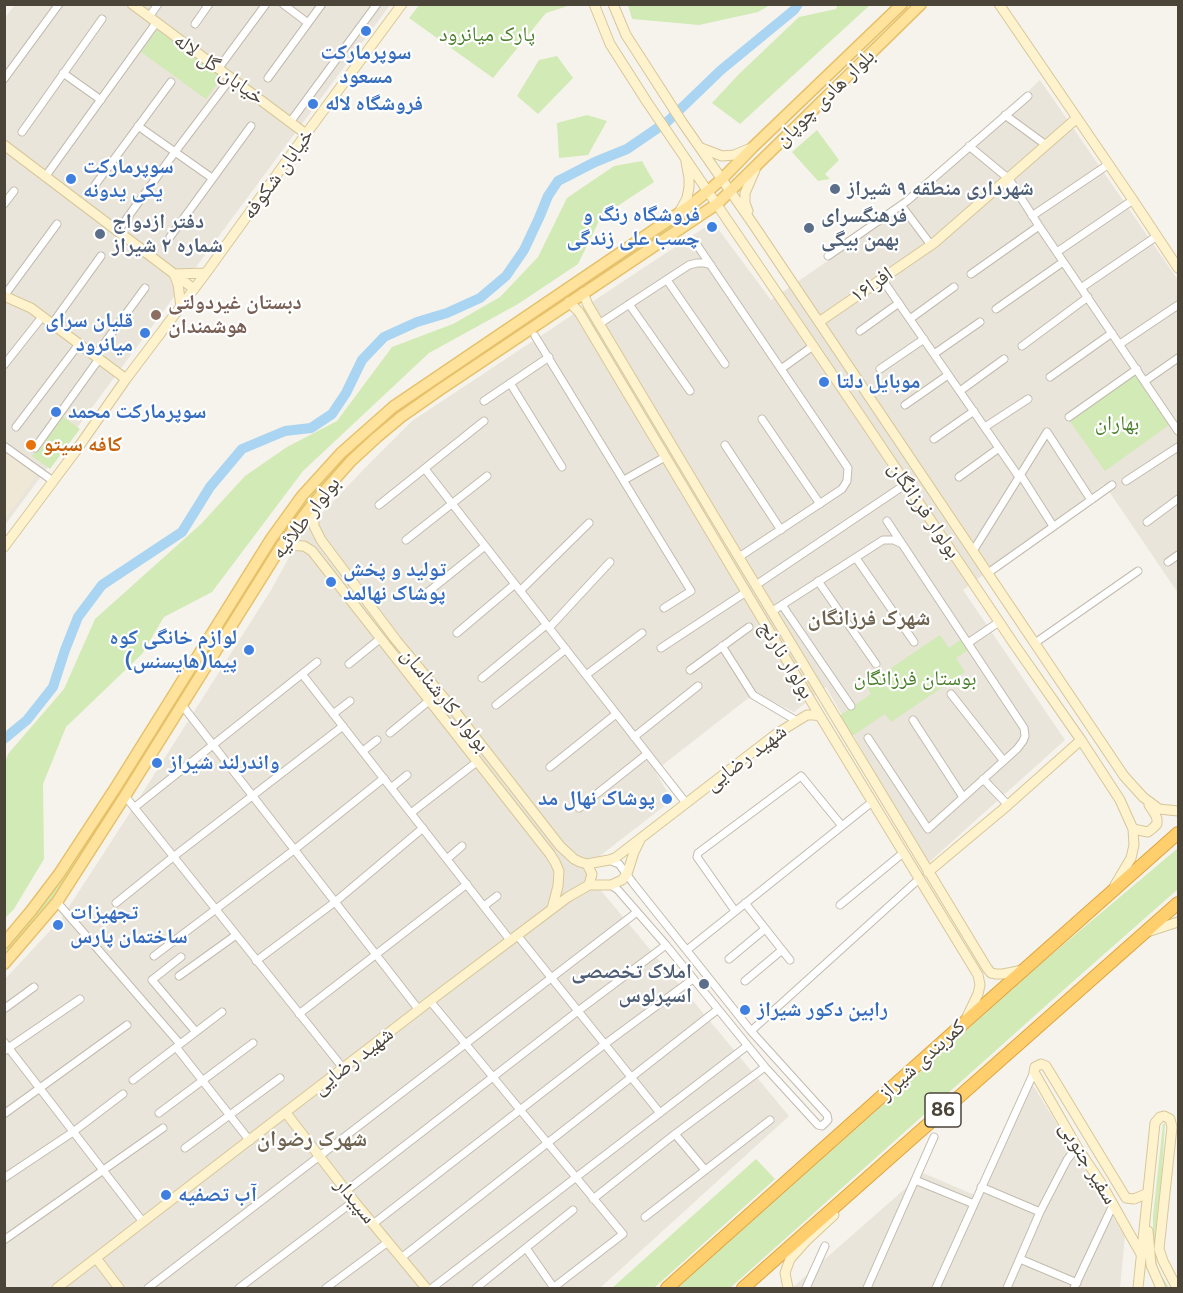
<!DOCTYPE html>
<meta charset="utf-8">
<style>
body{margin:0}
#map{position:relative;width:1183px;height:1293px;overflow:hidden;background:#f6f3ec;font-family:Figtree,sans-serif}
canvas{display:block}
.frame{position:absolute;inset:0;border:6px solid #4b4439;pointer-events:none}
</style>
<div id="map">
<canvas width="1183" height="1293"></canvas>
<div class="frame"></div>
</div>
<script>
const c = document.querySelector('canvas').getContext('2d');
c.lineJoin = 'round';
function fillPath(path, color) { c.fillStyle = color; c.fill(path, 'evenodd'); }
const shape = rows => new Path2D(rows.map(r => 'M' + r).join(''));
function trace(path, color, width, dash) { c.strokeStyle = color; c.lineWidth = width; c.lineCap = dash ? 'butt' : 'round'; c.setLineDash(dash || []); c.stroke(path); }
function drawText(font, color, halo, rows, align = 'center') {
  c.font = font + ' Figtree,"Noto Naskh Arabic",sans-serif'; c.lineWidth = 4.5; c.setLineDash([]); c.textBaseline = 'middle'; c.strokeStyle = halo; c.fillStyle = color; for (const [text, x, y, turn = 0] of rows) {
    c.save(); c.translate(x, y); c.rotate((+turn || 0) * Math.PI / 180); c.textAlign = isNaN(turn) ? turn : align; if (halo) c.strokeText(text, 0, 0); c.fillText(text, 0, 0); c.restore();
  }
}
fillPath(shape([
 [15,5,390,5,5,525,4,19],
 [1040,80,1178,280,1178,593,1104,484,963,590,1065,740,927,864,826,687,794,712,755,693,655,771,672,800,583,869,789,1116,600,1288,5,1288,4,980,61,919,133,808,271,590,302,534,364,469,412,421,713,222,771,300,910,204],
 [1033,1085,1125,1236,1120,1288,792,1288,923,1173,977,1196]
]), '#eae5da');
fillPath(shape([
 [5,451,37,475,5,519]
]), '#efe8d6');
fillPath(shape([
 [420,4,571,4,571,5,546,13,493,78,409,18],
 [838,4,870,5,740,124,712,103,739,74,799,17,836,9],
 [628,5,628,4,770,5,758,12,699,25,632,19],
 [157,30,222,77,206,99,141,52],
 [557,56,573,78,538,114,517,96,539,60],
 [587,115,607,121,588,155,559,158,557,123],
 [817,130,839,160,825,174,830,179,818,181,792,152],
 [642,161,654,182,601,217,578,264,518,304,429,353,303,471,212,592,164,617,142,654,66,727,43,784,44,859,14,909,5,918,5,763,8,754,64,689,95,619,201,524,245,476,287,447,337,421,392,347,453,324,500,297,538,257,567,198,614,166],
 [695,210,696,212,445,380,445,378,528,319],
 [1134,374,1169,425,1105,471,1069,420],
 [427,389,405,405,404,408,353,454,243,601,62,886,32,925,5,958,5,949,28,922,259,564,306,497,348,451,397,408],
 [62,416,80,429,50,469,32,456],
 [940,635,949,648,963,638,970,649,956,658,965,672,891,722,885,714,852,736,839,716,871,694,866,685],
 [1178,848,1178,889,1069,985,730,1288,677,1288,1044,961],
 [1165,1123,1162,1172,1155,1235,1157,1268,1169,1288,1164,1288,1153,1259,1153,1216,1163,1124],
 [756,1159,775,1179,654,1288,612,1288]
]), '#d2eab5');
trace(shape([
 [4,739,27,720,53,687,65,650,78,617,102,585,182,532,210,487,242,449,285,431,311,428,332,414,346,393,362,360,384,337,417,322,447,313,480,298,506,276,524,250,539,218,548,196,558,181,595,162,627,149,668,121,721,70,794,10,798,4]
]), '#a9d4f2', 10);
const street = shape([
 [283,4,308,23],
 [149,17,158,4],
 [195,24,209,4],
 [218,69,266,4],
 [63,73,101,100],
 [268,78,322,4],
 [4,79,59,4],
 [1005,115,1046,145],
 [291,121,377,4],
 [138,126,212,178],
 [22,132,102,19],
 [969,146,1009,179,1039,226,1178,431],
 [45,177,156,23],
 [95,185,171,82],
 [4,204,14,191],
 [901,205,931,245],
 [1032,216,1109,164],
 [117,232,175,152,231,78],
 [170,237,251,126],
 [697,245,848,468,847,481,842,489,739,557],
 [1057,252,1133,200],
 [828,256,907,201,1028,96],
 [971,274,1039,226],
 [882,279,1019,477],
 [667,280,725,364],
 [1081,288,1157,236],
 [4,296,57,224],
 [629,304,690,391],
 [996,309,1063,262],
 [910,319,954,287],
 [52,324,101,256],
 [599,324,689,265,697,263,704,263,711,265],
 [860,331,899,303],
 [535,336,691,591,664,608],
 [1120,344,1178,305],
 [1022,346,1088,297],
 [934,354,980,322],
 [95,356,145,288],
 [4,365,42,317],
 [781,369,813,346],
 [880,369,924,339],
 [1050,377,1112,333],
 [1145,381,1178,358],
 [510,383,562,467],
 [960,391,1004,359],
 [484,401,549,357],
 [905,405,948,375],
 [1069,417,1137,369],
 [762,419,820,504],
 [16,427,79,344],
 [985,427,1028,399],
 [934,439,974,411],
 [725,445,781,530],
 [4,446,53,481],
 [35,448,99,359],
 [425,469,686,803],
 [1020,474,1053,526],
 [959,477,999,448],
 [624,480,665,457],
 [1126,481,1178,447],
 [379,505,484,421],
 [1147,522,1178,499],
 [406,540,487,476],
 [973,551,1047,432,1091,500],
 [856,558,914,642],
 [1168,562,1178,555],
 [988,573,1112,485],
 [818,581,876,664],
 [756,585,906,484],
 [520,591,589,523],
 [428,592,485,546],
 [782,605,851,706],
 [771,612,883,540,894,540,900,543],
 [549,628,610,562],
 [457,633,515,584],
 [968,643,999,622],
 [1035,643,1138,571],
 [722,646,753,695,797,721],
 [661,648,746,592],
 [349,664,381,638],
 [690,670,749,627],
 [302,674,510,940],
 [586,675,642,633],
 [482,678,546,625],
 [951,694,1003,760],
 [182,705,419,1010],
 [496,705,566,649],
 [333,714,350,701],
 [913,720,963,797],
 [390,733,430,700],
 [634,737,698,686],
 [868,738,928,829,1017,749,1023,741,1025,736,1024,728,887,521],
 [363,751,377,740],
 [550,767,616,714],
 [983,779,1008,805],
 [391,788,407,775],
 [125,796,343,1068],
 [135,807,317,662],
 [579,808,647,754],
 [411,813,478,761],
 [447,859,462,846],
 [609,860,619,864,622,868,633,883,751,1031,827,1115,828,1120,822,1126,818,1125,765,1067,666,945,618,890,611,885],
 [57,902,180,1044],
 [116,903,173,857,343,726],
 [745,903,790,960],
 [840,905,903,853],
 [484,906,497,896],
 [735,911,697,857,698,853,801,776,802,777,842,826],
 [517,935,660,1113],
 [687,950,872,802],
 [154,956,294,850,384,778],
 [181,957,152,980,196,1032],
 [729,959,765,929],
 [256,961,335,902,423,828],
 [179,976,236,935],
 [745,981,782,950],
 [430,1001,623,1234,553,1288],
 [4,1009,34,987],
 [299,1014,467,884],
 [751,1031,919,879],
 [4,1042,143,1222],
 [176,1047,250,1141],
 [4,1051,80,999],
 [133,1080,222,1012],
 [159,1113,253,1043],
 [4,1114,127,1025],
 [675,1134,705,1170],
 [185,1148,280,1078],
 [4,1178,73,1132,123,1094],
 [915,1180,974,1204],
 [981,1187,1040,1212],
 [346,1191,578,1011,666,945],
 [593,1199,675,1134,765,1067],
 [645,1217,770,1120],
 [373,1224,605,1044,693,979],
 [4,1240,163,1128],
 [526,1248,554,1288],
 [401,1258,717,1010],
 [1020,1259,1077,1283],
 [148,1288,637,912],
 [239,1288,354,1201],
 [326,1288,388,1242],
 [432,1288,747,1046],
 [476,1288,573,1210],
 [806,1288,825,1246],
 [867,1288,934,1137],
 [936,1288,1034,1072],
 [1007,1288,1040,1212,1067,1160,1077,1147],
 [1074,1288,1113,1205]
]);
const secondary = shape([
 [132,4,306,134],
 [594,4,610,44,647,102,860,415,1014,644,1081,740,1120,800,1133,829,1134,845,1131,858,1115,885],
 [613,4,626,35,682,122,753,224,1124,776,1143,797,1159,809,1178,811],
 [999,4,1133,200,1178,268],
 [4,145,194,289],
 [701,148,722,156,734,155,751,148],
 [680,211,687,198,689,187,689,178,686,162],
 [748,211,745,203,745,193,755,170],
 [583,293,588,305,711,511,987,968,991,973,996,974,1003,974,1023,970],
 [4,296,31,308,126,379],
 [569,302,579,312,820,716,978,975,980,985,978,994,966,1019],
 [181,307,178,284,174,274,206,273],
 [819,322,934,243,1077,118],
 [313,504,314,526,321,540,396,640,454,710,560,846,574,859,580,862,587,864,609,860,615,858,776,734,807,715,814,715,820,716],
 [282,545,304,546,312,551,550,854,555,862,559,871,558,886,552,909],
 [4,547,75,452,126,379,206,273,306,134,402,4],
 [1133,829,1148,832,1153,828,1157,824,1157,819,1155,814,1149,805],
 [587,864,592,874,589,885],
 [928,872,1008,805,1081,740],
 [1147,932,1178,922],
 [286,1113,354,1201,426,1288],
 [1148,1231,1151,1265,1161,1288],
 [1141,1254,1101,1183,1077,1147,1034,1072,1035,1067,1041,1064,1046,1066,1126,1198,1134,1199,1148,1193],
 [96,1258,119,1288],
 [57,1288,430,1001,568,897,589,885,611,885,622,880,627,874,634,852,640,840],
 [788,1288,785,1273,790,1259,806,1241,834,1215],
 [1138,1288,1155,1123,1160,1117,1164,1116,1170,1119,1172,1127,1159,1249,1163,1261,1177,1288]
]);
const primary = shape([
 [4,943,31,911,59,874,116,787,271,539,302,496,341,453,393,407,688,207,708,191,722,179,753,147,902,4],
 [4,964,57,902,125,796,282,545,312,505,351,461,377,437,401,417,441,389,717,204,921,4]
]);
const highway = shape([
 [667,1288,965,1022,1178,833],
 [743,1288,1178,903]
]);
trace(street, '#c2bbae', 9);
trace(secondary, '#d6c79b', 11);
trace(primary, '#e6c16a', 13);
trace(highway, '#e0a43c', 14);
trace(street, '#fff', 7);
trace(secondary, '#fff3cd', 9);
trace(primary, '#ffe39c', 10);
trace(highway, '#ffcf6e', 12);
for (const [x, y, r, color] of [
 [366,31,6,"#3f7fe0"],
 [313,104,6,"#3f7fe0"],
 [71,179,6,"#3f7fe0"],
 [835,189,6,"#5c6f8a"],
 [712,227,6,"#3f7fe0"],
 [809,228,6,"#5c6f8a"],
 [100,234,6,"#5c6f8a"],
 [156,315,6,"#8d6e63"],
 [145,333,6,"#3f7fe0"],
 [824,382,6,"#3f7fe0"],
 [56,412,6,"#3f7fe0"],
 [31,445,6,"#e8710a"],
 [331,582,6,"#3f7fe0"],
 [249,650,6,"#3f7fe0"],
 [157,763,6,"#3f7fe0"],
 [667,799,6,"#3f7fe0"],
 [58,925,6,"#3f7fe0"],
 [704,984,6,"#5c6f8a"],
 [745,1010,6,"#3f7fe0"],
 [166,1195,6,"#3f7fe0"]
]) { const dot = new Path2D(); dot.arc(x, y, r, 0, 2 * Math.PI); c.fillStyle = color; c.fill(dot); trace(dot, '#fff', 2); }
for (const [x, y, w] of [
 [943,1110,36]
]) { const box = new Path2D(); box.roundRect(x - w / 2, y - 17, w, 34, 4.5); c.fillStyle = '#fff'; c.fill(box); trace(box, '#4b4439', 1.5); }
drawText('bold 20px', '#4b4439', null, [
 ["86",943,1110]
]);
drawText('21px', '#4a7f2a', '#fff', [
 ["پارک میانرود",487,35],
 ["بهاران",1117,424],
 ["بوستان فرزانگان",915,679]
]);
drawText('bold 21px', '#366cbe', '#fff', [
 ["سوپرمارکت",366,53,"center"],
 ["مسعود",366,77,"center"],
 ["فروشگاه لاله",325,104],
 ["سوپرمارکت",83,167],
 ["یکی یدونه",83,191],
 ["فروشگاه رنگ و",700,215,"right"],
 ["چسب علی زندگی",700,239,"right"],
 ["قلیان سرای",133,321,"right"],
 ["میانرود",133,345,"right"],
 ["موبایل دلتا",836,382],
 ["سوپرمارکت محمد",68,412],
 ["تولید و پخش",343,570],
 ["پوشاک نهالمد",343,594],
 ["لوازم خانگی کوه",237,638,"right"],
 ["پیما(هایسنس)",237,662,"right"],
 ["واندرلند شیراز",169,763],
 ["پوشاک نهال مد",655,799,"right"],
 ["تجهیزات",70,913],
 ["ساختمان پارس",70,937],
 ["رابین دکور شیراز",757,1010],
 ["آب تصفیه",178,1195]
], 'left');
drawText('21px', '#4b4439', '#fff', [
 ["خیابان گل لاله",219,69,36],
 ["بلوار هادی چوپان",825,98,-44],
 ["خیابان شکوفه",278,174,-54],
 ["۱۶افرا",872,285,-35],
 ["بولوار فرزانگان",924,510,56],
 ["بولوار طلائیه",306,518,-52],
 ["بولوار نارنج",786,660,59],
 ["بولوار کارشناسان",445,700,51],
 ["شهید رضایی",746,758,-37],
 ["کمربندی شیراز",922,1060,-42],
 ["شهید رضایی",353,1061,-38],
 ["سفیر جنوبی",1088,1163,59],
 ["سپیدار",355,1201,51]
]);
drawText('bold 21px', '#4e5e75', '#fff', [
 ["شهرداری منطقه ۹ شیراز",847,189],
 ["فرهنگسرای",821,216],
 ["بهمن بیگی",821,240],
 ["دفتر ازدواج",112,222],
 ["شماره ۲ شیراز",112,246],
 ["املاک تخصصی",692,972,"right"],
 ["اسپرلوس",692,996,"right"]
], 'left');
drawText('bold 21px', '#785e54', '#fff', [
 ["دبستان غیردولتی",168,303],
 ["هوشمندان",168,327]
], 'left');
drawText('bold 21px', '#c56008', '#fff', [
 ["کافه سیتو",43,445]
], 'left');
drawText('bold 22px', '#6e6250', '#fff', [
 ["شهرک فرزانگان",869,619],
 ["شهرک رضوان",312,1140]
]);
</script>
